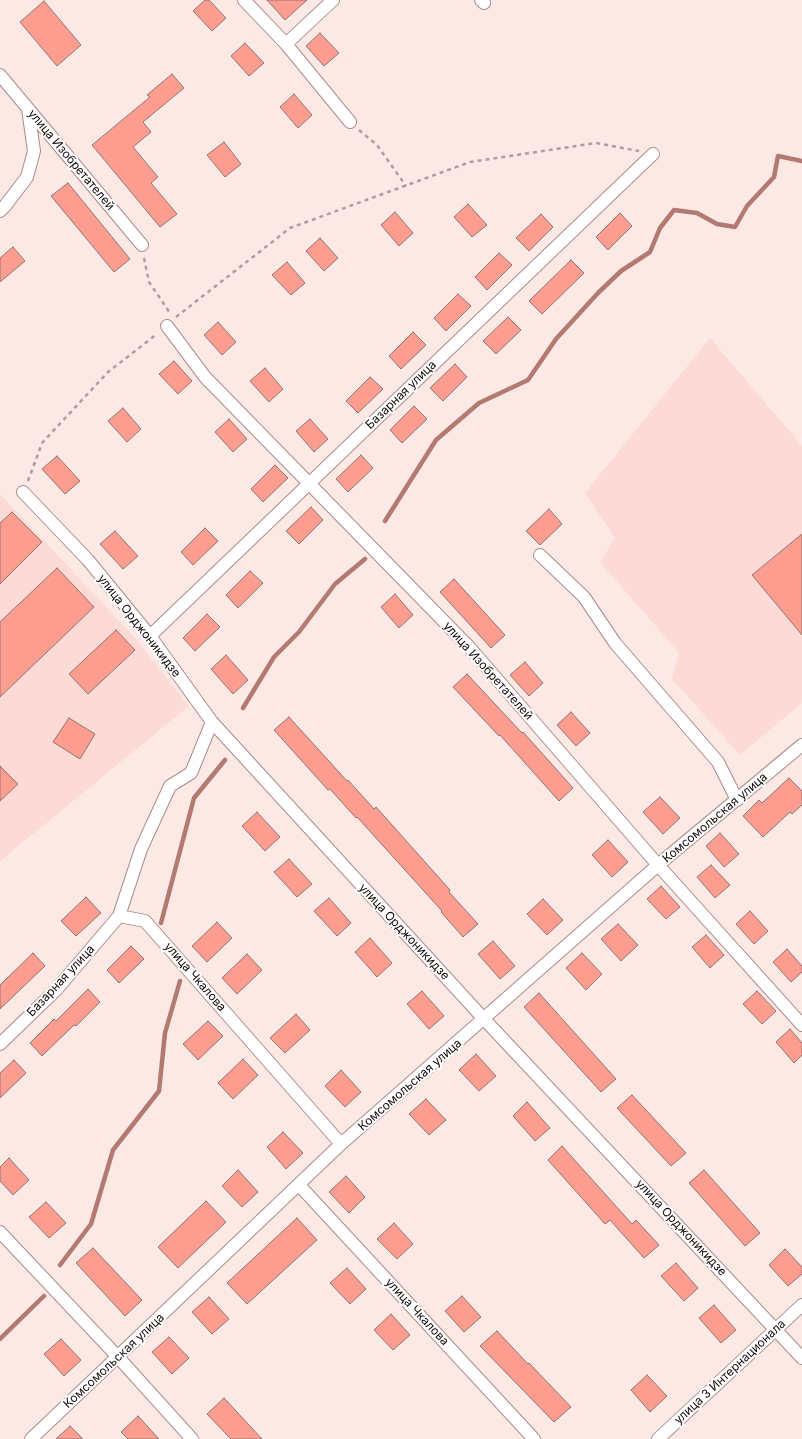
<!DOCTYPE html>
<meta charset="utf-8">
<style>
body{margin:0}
canvas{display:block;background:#fce8e5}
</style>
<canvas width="802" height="1439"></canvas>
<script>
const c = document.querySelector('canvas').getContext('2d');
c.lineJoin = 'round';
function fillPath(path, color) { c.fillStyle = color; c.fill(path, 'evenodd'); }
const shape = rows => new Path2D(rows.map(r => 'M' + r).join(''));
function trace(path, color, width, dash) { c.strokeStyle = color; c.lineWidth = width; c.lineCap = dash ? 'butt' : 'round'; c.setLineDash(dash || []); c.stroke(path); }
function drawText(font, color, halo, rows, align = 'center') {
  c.font = font + ' Inter,sans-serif'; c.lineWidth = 4; c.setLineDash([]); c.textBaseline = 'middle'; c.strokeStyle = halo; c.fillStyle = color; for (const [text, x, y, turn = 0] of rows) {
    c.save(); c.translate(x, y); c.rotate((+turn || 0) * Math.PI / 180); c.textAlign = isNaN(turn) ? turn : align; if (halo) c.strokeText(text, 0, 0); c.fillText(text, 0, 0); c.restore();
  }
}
fillPath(shape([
 [710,338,802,446,802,703,740,755,672,679,679,653,600,562,615,538,585,493],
 [0,494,136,639,189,706,0,861]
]), '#fcdbd6');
trace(shape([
 [385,521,436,440,479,403,528,380,556,339,598,293,621,271,650,252,660,228,674,210,697,213,717,224,735,227,747,206,774,177,778,156,802,161],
 [243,708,274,657,299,632,335,584,365,559],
 [161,923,194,798,225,760],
 [60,1265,91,1224,113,1150,159,1091,165,1033,180,981],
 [0,1339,44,1296]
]), '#b37a72', 4.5);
const building = shape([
 [205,0,209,0,226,18,212,31,193,11,205,0],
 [267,0,307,0,285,20,267,0],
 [44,1,81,45,57,66,20,22,44,1],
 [320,33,339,53,324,66,306,46,320,33],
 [245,43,264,63,249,76,231,56,245,43],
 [172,74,184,88,143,122,151,132,133,147,158,177,151,183,177,214,160,227,92,145,150,97,147,95,172,74],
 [294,94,312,115,298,128,280,107,294,94],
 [224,142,241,164,225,177,207,155,224,142],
 [68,183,130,259,114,272,51,196,68,183],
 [468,204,487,225,472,237,454,217,468,204],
 [395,212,413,233,399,246,381,225,395,212],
 [620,213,632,226,608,250,596,237,620,213],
 [541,214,553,227,529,251,516,238,541,214],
 [320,238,338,258,324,271,306,251,320,238],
 [13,247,25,261,0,282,0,258,13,247],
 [499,253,512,265,487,290,475,277,499,253],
 [571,260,584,273,542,314,529,301,571,260],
 [287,262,305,283,291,295,272,275,287,262],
 [458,294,471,306,446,331,434,318,458,294],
 [508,317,521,330,496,354,483,341,508,317],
 [218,322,236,342,222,355,204,335,218,322],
 [413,332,426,345,401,369,389,356,413,332],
 [174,361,192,381,178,394,159,374,174,361],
 [455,364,467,377,443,401,430,388,455,364],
 [265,368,283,389,269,402,250,381,265,368],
 [370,377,383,389,358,413,346,401,370,377],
 [414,406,427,419,402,443,390,430,414,406],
 [123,408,141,429,127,442,108,421,123,408],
 [229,419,247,439,233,452,215,432,229,419],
 [310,419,328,439,314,452,296,431,310,419],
 [361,455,373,468,348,492,336,479,361,455],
 [57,456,80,481,65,494,42,469,57,456],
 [275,465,288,478,263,502,251,489,275,465],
 [311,507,323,520,299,544,286,531,311,507],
 [549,509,562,524,540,545,526,531,549,509],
 [12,512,42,542,0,584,0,523,12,512],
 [205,528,218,541,193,565,181,552,205,528],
 [115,531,138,556,123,569,100,544,115,531],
 [802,534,802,635,752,575,802,534],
 [57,568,94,607,0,697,0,622,57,568],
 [250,571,263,583,238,608,226,595,250,571],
 [454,579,505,635,491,648,440,592,454,579],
 [395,594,413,615,399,628,381,607,395,594],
 [207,614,220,627,195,651,183,638,207,614],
 [116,630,135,650,88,694,69,674,116,630],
 [226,655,248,680,233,694,211,669,226,655],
 [525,662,543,683,529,696,510,675,525,662],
 [467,674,522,733,523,732,573,788,559,801,500,735,499,736,453,687,467,674],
 [571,712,590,733,576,746,557,725,571,712],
 [289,717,347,781,348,780,374,809,376,807,450,890,449,892,478,924,463,937,441,912,442,911,357,817,356,818,330,789,328,790,274,730,289,717],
 [69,718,95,734,80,759,53,742,69,718],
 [0,766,18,784,0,801,0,766],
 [789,778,802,791,802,805,792,814,790,812,763,837,743,816,759,800,762,803,789,778],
 [660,797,680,818,663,834,643,812,660,797],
 [257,812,280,837,265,851,242,826,257,812],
 [720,833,739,854,724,867,706,846,720,833],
 [608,840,628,862,612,877,592,855,608,840],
 [289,859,312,884,297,897,274,872,289,859],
 [711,865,730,885,715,898,697,877,711,865],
 [661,886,680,907,666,919,647,899,661,886],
 [86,897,101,913,76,936,61,921,86,897],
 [329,898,351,923,337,936,314,911,329,898],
 [543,899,563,920,547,935,527,914,543,899],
 [750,911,768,931,754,944,736,924,750,911],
 [217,922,232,938,207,962,192,946,217,922],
 [618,924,638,945,621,961,601,939,618,924],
 [706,935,724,955,710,968,692,947,706,935],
 [370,938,392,963,377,977,355,952,370,938],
 [493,941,515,966,500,979,478,954,493,941],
 [131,946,144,959,119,983,107,970,131,946],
 [787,949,802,966,802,972,791,982,773,962,787,949],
 [33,953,45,966,0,1009,0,985,33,953],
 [582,953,602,974,586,990,566,968,582,953],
 [247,954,262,970,237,994,222,978,247,954],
 [88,989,100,1002,76,1026,74,1025,42,1056,30,1043,54,1019,56,1021,88,989],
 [422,991,444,1016,429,1029,407,1004,422,991],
 [757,991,776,1011,762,1024,743,1004,757,991],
 [539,993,616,1079,601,1092,524,1007,539,993],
 [296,1014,310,1030,285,1053,270,1038,296,1014],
 [208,1021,223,1036,198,1060,183,1044,208,1021],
 [790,1029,802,1043,802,1055,794,1063,776,1042,790,1029],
 [476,1054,496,1076,479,1091,459,1070,476,1054],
 [243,1059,258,1075,233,1099,218,1083,243,1059],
 [14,1060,26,1073,0,1098,0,1073,14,1060],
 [341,1070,361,1092,345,1107,325,1086,341,1070],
 [632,1095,686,1153,671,1166,617,1108,632,1095],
 [426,1099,446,1120,429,1135,409,1114,426,1099],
 [527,1102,550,1128,535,1141,513,1116,527,1102],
 [283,1132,303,1153,286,1169,267,1147,283,1132],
 [562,1146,632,1224,636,1220,659,1245,644,1258,610,1220,605,1224,548,1160,562,1146],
 [9,1158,29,1180,13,1195,0,1181,0,1167,9,1158],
 [238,1170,258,1192,242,1207,222,1186,238,1170],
 [704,1170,760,1233,745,1246,689,1183,704,1170],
 [346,1176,365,1197,349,1213,329,1192,346,1176],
 [206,1201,226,1222,178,1268,158,1247,206,1201],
 [46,1202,66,1223,49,1238,29,1217,46,1202],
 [297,1218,317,1240,247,1304,227,1283,297,1218],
 [394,1223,413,1244,397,1259,377,1239,394,1223],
 [93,1248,142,1300,125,1316,76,1263,93,1248],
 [785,1249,802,1267,802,1274,788,1286,769,1265,785,1249],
 [676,1263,698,1288,684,1301,661,1276,676,1263],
 [347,1268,366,1289,350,1304,330,1283,347,1268],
 [462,1296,481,1317,464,1332,445,1311,462,1296],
 [209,1297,229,1319,212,1334,192,1312,209,1297],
 [714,1305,736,1330,721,1343,699,1318,714,1305],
 [391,1314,410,1335,393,1350,374,1330,391,1314],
 [497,1331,528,1364,529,1363,571,1407,554,1422,480,1346,497,1331],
 [169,1337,189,1358,172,1374,152,1352,169,1337],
 [61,1339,81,1360,64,1376,44,1354,61,1339],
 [647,1375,667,1396,650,1412,631,1390,647,1375],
 [224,1398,262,1439,231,1439,207,1414,224,1398],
 [138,1416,159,1439,128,1439,121,1432,138,1416],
 [70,1426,83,1439,56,1439,70,1426]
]);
fillPath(building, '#fd9d90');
trace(building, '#917571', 1);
const street = shape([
 [244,0,286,44,350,122],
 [481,0,484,3],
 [286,44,333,0],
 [0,75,142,245],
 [0,211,5,206,27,177,34,151,28,109],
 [167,326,205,377,470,648,658,865,802,1025],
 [23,492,88,560,150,636,212,722,484,1019,802,1358],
 [540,555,584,597,615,643,718,762,737,800],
 [150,636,653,154],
 [119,916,145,921,341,1144],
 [0,1044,56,990,119,916,141,849,170,786,191,773,212,722],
 [299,1185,534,1439],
 [0,1232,118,1357,192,1439],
 [31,1439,341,1144,658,865,802,745],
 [658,1439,802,1305]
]);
trace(street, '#aa8d88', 14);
trace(shape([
 [359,130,377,145,406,186],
 [144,258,149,282,170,313],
 [176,317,290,228,470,162,596,143,639,151],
 [28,481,42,443,108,372,157,334]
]), '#ae9e9b', 2.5, [4, 4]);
trace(street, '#fff', 12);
drawText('12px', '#140a08', '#fff', [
 ["улица Изобретателей",71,160,50],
 ["Базарная улица",401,395,-44],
 ["улица Орджоникидзе",139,626,52],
 ["улица Изобретателей",488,671,48],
 ["Комсомольская улица",715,818,-40],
 ["улица Орджоникидзе",404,932,47],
 ["улица Чкалова",195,977,49],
 ["Базарная улица",61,981,-47],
 ["Комсомольская улица",410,1085,-41],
 ["улица Орджоникидзе",681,1228,47],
 ["улица Чкалова",417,1312,47],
 ["Комсомольская улица",114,1361,-43],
 ["улица 3 Интернационала",730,1372,-43]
]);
</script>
